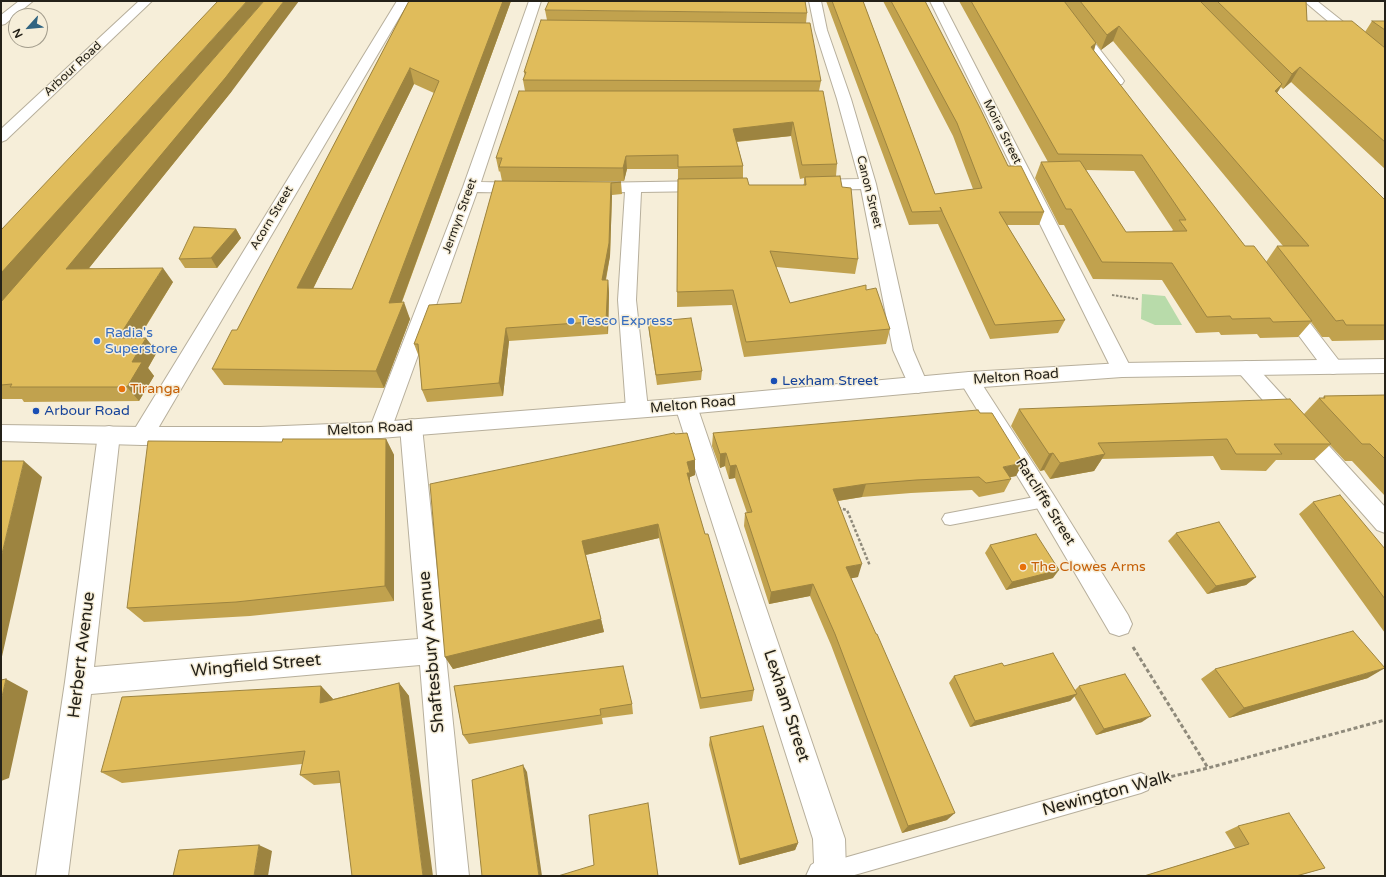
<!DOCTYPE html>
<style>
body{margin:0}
#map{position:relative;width:1386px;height:877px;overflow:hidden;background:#f6eed9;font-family:"Varela Round",sans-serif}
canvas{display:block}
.frame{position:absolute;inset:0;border:2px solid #242119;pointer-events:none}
.north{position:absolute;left:8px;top:8px;width:40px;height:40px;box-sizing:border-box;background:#f6eed9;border:1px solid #a29c8c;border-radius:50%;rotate:243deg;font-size:11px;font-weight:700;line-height:16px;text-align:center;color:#242119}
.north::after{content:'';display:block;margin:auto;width:14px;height:18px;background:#316481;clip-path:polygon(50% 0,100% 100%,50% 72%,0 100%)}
</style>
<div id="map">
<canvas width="1386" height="877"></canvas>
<div class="frame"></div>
<div class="north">N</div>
</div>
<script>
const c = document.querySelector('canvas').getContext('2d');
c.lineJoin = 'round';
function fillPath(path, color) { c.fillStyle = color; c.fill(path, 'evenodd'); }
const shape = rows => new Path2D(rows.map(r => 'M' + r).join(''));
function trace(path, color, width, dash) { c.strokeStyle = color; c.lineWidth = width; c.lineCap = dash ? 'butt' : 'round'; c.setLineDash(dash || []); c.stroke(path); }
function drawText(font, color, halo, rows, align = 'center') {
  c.font = font + ' "Varela Round",sans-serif'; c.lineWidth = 3; c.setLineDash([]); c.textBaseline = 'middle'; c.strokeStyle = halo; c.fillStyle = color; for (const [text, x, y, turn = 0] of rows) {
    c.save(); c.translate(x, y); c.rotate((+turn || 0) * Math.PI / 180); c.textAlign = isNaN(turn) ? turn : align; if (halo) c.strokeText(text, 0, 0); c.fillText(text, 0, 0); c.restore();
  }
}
fillPath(shape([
 [1142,294,1165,296,1182,325,1155,325,1141,319]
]), '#b8dbaa');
const service = shape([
 [1045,495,1050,497,1052,501,1050,505,1045,507,950,525,945,524,942,519,945,514,950,513,1045,495],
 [1141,773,1148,776,1151,783,1148,790,1141,793,851,876,821,876,820,872,823,865,830,862,1141,773]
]);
const minor = shape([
 [19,1,33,1,5,24,1,25,1,15,19,1],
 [139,1,152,1,6,140,1,142,1,129,139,1],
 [397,1,409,1,150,442,142,445,134,442,131,436,134,430,397,1],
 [529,1,541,1,481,182,523,183,529,185,531,188,529,191,523,193,477,192,391,430,388,436,380,438,372,436,369,430,463,187,529,1],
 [809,1,821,1,827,30,851,99,876,184,913,350,928,385,925,390,918,393,911,390,893,350,861,189,812,190,806,188,804,185,806,182,812,180,859,179,837,99,815,30,809,1],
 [930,1,942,1,1132,370,1129,375,1122,377,1115,375,1112,370,930,1],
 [1050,1,1062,1,1122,78,1124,81,1122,84,1117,85,1112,84,1050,1],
 [1304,1,1317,1,1385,55,1385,66,1380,65,1304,1],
 [707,181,713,183,715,186,713,189,707,191,641,192,636,300,648,409,645,415,637,417,629,415,626,409,618,300,625,192,592,193,586,191,584,188,586,185,592,183,707,181],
 [1286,299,1293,301,1340,362,1343,367,1340,372,1333,374,1326,372,1279,309,1277,305,1279,301,1286,299],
 [1246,361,1253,363,1385,507,1385,533,1377,530,1239,373,1236,368,1239,363,1246,361],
 [969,372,976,375,1053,494,1128,615,1132,624,1128,633,1119,636,1110,633,1037,508,959,380,962,375,969,372],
 [686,398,694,400,697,406,845,839,846,872,844,876,806,876,811,865,814,863,813,839,675,406,678,400,686,398],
 [411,419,419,421,422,427,469,876,437,876,420,665,91,694,68,876,36,876,65,682,98,434,101,428,109,426,117,428,120,434,94,667,418,639,400,427,403,421,411,419]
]);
const primary = shape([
 [1385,359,1385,373,1122,377,969,388,686,414,380,438,260,443,142,445,1,441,1,425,142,427,260,427,380,422,686,398,969,372,1122,363,1385,359]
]);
trace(service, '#b7af9c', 2);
trace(minor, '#b7af9c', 2);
trace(primary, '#b7af9c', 2);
trace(shape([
 [1112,295,1138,299]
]), '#8f8a7b', 2, [2.5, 1.5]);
trace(shape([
 [838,508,847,510,870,566]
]), '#8f8a7b', 2.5, [3, 2]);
trace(shape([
 [1133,647,1208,768],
 [1165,778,1208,768,1385,720]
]), '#8f8a7b', 3, [4, 2.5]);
fillPath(service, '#fff');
fillPath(minor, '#fff');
fillPath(primary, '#fff');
fillPath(shape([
 [409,1,511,1,402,302,410,319,384,388,224,385,212,369,237,330],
 [414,84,434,93,352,289,313,289],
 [826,1,863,1,935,194,973,189,953,136,883,1,925,1,1008,166,1044,212,1039,225,1007,225,1065,320,1058,333,990,339,938,224,909,225],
 [959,1,1306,1,1307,21,1365,32,1372,21,1385,21,1385,169,1291,82,1283,89,1281,87,1277,93,1385,200,1385,340,1332,341,1329,337,1322,337,1311,322,1298,337,1260,338,1257,334,1221,335,1219,332,1196,333,1162,280,1093,279,1064,225,1059,225,1035,178,1041,162,1048,162],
 [1113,41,1283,246,1277,246,1266,262,1245,246,1094,51,1096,43,1101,50],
 [1086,170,1134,171,1173,230,1172,231,1126,232],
 [545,10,807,13,806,23,821,81,819,91,837,164,836,176,858,259,855,274,776,267,790,303,866,290,890,329,886,344,744,357,732,305,677,307,678,169,627,169,624,181,502,181,500,171,499,172,496,158,525,91,523,80,525,76,524,72,547,20],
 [791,136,800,179,804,178,804,185,749,185,743,178,743,166,737,142],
 [232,91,89,268,173,282,139,338,157,352,148,368,154,376,139,401,24,402,22,399,1,399,1,230],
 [495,181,621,182,622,194,612,195,610,256,606,280,608,280,609,293,608,334,509,341,503,396,427,402,422,390,419,357,414,344,461,303],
 [236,229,241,238,217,268,185,268,179,259],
 [648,322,702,371,701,380,657,385,649,332],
 [1385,395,1385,496,1352,461,1345,461,1330,445,1314,460,1276,460,1266,471,1221,470,1213,456,1102,459,1094,471,1050,479,1044,470,1040,471,1011,426,1019,409,1304,414,1319,398,1323,398,1324,396],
 [713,433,1016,476,1010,477,1011,479,1004,492,979,497,972,490,911,493,862,497,838,501,858,577,851,578,947,820,902,833,831,645,810,596,769,604,744,526,745,513,747,513,735,478,729,479,725,466,720,468,712,446],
 [675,434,695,460,695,475,690,477,690,485,705,534,754,690,752,701,700,709,659,538,586,555,604,632,453,669,445,657],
 [386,439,394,455,394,601,250,616,144,622,127,608,282,442],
 [1313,502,1385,549,1385,633,1299,514],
 [1176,533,1256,577,1246,585,1207,594,1168,541],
 [990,545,1053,578,1006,590,985,553],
 [1004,666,1075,690,1079,686,1142,722,1096,735,1074,696,1070,701,970,727,949,683,954,676],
 [1215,669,1368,678,1229,718,1201,679],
 [399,683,409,696,340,783,314,785,300,775,302,764,122,783,101,772,321,686,333,699],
 [454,686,632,704,633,714,602,718,603,724,469,744,463,735],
 [710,737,798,843,795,850,739,865,709,745],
 [1238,826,1325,868,1297,876,1144,876,1235,848,1225,832]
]), '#c1a24e');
fillPath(shape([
 [247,1,264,1,1,303,1,273],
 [284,1,299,1,232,91,77,283,66,269],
 [503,1,511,1,395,320,389,303],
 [1119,26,1113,41,1101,50,1107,35],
 [1096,43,1091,58,1091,47],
 [1300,67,1291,82,1283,89,1292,74],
 [410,68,414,84,305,305,297,288],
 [1282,84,1273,100,1275,91],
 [793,122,791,136,732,142,733,129],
 [626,156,627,169,624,181,623,168],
 [611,183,612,195,610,256,603,293,602,280],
 [236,229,241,238,217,268,211,258],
 [163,268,173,282,129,353,118,338],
 [608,280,609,293,608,334,606,321],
 [404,302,410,319,384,388,376,371],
 [506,328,509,341,503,396,499,383],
 [146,338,157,352,148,368,154,376,139,401,127,387,132,362],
 [386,439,394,455,394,601,385,586],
 [726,453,725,466,720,468,720,454],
 [1053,453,1044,470,1040,471,1049,454],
 [1105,454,1094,471,1050,479,1060,463],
 [695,460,695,475,690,477,690,488,687,473,687,462],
 [24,461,42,477,1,661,1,558],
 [1023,463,1016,476,996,480,1003,467],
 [736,465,735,478,729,479,730,466],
 [866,484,862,497,830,502,833,489],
 [658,524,659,538,585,555,582,541],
 [862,564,858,577,843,580,846,567],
 [1059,570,1053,578,1006,590,1012,582],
 [1256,577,1246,585,1207,594,1216,586],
 [813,584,810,596,769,604,771,592],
 [601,619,604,632,453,669,445,657],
 [1385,668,1368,678,1229,718,1244,708],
 [6,679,28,691,9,778,1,781,1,701],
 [399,683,409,696,433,876,423,876],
 [321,686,333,699,332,715,320,703],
 [1077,694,1070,701,970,727,975,721],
 [1151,716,1142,722,1096,735,1104,729],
 [523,765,527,772,542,876,539,876],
 [955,813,947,820,902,833,908,826],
 [798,843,795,850,739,865,740,859],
 [259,845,272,851,268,876,254,876]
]), '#9d8440');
const building = shape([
 [218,1,247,1,1,273,1,230,218,1],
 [264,1,284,1,226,77,66,269,163,268,118,338,146,338,132,362,142,362,127,387,10,387,12,384,1,385,1,302,264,1],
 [409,1,503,1,389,303,404,302,376,371,212,369,232,330,237,330,409,1],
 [410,68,439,81,352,289,297,288,410,68],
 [549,1,805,1,807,13,545,10,549,1],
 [832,1,863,1,935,194,982,188,957,123,891,1,925,1,979,106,1008,166,1021,166,1044,212,999,212,1065,320,995,325,940,207,942,211,912,212,832,1],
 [971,1,1064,1,1096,43,1091,47,1245,246,1254,246,1312,321,1273,322,1270,318,1232,319,1230,316,1207,317,1172,263,1102,262,1071,209,1066,209,1041,162,1080,161,1126,232,1187,231,1179,220,1186,220,1142,155,1058,154,971,1],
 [1080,1,1200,1,1282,84,1275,91,1385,200,1385,325,1346,325,1343,320,1336,321,1277,246,1309,246,1119,26,1107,35,1080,1],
 [1217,1,1306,1,1307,21,1352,21,1385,48,1385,142,1300,67,1292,74,1217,1],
 [541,20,810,23,821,81,523,80,526,72,524,72,541,20],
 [1372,21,1385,21,1385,30,1372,21],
 [519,91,823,91,837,164,802,165,793,122,733,129,743,166,678,167,678,155,626,156,623,168,499,167,502,158,496,158,519,91],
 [840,176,842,187,851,188,858,259,770,251,790,303,866,285,866,290,876,288,890,329,746,342,733,290,677,292,678,179,747,178,749,185,806,185,805,177,840,176],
 [495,181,621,182,611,183,609,243,602,280,608,280,606,321,506,328,499,383,422,390,418,344,414,344,429,305,461,303,495,181],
 [194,227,236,229,211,258,179,259,194,227],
 [691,318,702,371,656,375,648,322,691,318],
 [1385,395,1385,459,1370,444,1362,444,1319,398,1325,398,1324,396,1385,395],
 [1290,399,1331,444,1274,444,1282,454,1236,454,1227,439,1098,443,1105,454,1060,463,1053,453,1049,454,1019,409,1290,399],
 [978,410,980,413,992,413,1023,463,1003,467,1011,479,986,483,979,477,916,480,866,484,833,489,862,564,846,567,876,634,877,634,955,813,908,826,835,634,813,584,771,592,745,513,752,512,736,465,730,466,726,453,720,454,713,433,978,410],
 [674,433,675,434,687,433,695,460,687,462,690,473,687,473,705,534,708,534,754,690,701,698,658,524,582,541,601,619,445,657,430,484,674,433],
 [283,439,386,439,385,586,236,602,127,608,148,441,282,442,283,439],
 [1,461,24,461,1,558,1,461],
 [1340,495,1385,549,1385,599,1313,502,1340,495],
 [1219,522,1256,577,1216,586,1176,533,1219,522],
 [1036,534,1059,570,1012,582,990,545,1036,534],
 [1353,631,1385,668,1244,708,1215,669,1353,631],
 [1053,653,1077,694,975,721,954,676,1002,663,1004,666,1053,653],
 [623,666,632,704,600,709,601,715,463,735,454,686,623,666],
 [1125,674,1151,716,1104,729,1079,686,1125,674],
 [6,679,1,701,1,680,6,679],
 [399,683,423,876,352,876,339,771,300,775,305,751,101,772,122,697,321,686,320,703,399,683],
 [763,726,798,843,740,859,710,737,763,726],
 [523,765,539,876,482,876,472,780,523,765],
 [648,803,658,876,558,876,594,865,589,815,648,803],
 [1289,813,1325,868,1296,876,1144,876,1249,844,1238,826,1289,813],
 [259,845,254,876,173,876,179,850,259,845]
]);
fillPath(building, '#e0bc5b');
trace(building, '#9d8440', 1);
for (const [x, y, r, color] of [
 [571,321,4,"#3f7fe0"],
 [97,341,4,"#3f7fe0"],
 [774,381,4,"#1a4fb4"],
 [122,389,4,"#e8710a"],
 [36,411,4,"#1a4fb4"],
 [1023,567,4,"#e8710a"]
]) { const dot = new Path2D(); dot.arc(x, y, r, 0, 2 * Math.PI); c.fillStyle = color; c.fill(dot); trace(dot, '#f6eed9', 1.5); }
drawText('12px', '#242119', '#f6eed9', [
 ["Arbour Road",73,69,-43],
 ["Moira Street",1002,132,63],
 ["Canon Street",869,192,76],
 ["Jermyn Street",460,216,-70],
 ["Acorn Street",272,218,-59]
]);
drawText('14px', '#366cbe', '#f6eed9', [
 ["Tesco Express",579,321],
 ["Radia's",105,333],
 ["Superstore",105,349]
], 'left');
drawText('14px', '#242119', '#f6eed9', [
 ["Melton Road",1016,377,-4],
 ["Melton Road",693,405,-5],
 ["Melton Road",370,429,-3],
 ["Ratcliffe Street",1045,502,58]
]);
drawText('14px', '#164399', '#f6eed9', [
 ["Lexham Street",782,381],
 ["Arbour Road",44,411]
], 'left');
drawText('14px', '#c56008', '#f6eed9', [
 ["Tiranga",130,389],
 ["The Clowes Arms",1031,567]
], 'left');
drawText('17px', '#242119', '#f6eed9', [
 ["Shaftesbury Avenue",432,652,-95],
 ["Herbert Avenue",82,655,-83],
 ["Wingfield Street",256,666,-5],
 ["Lexham Street",786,706,72],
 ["Newington Walk",1107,794,-15]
]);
</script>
